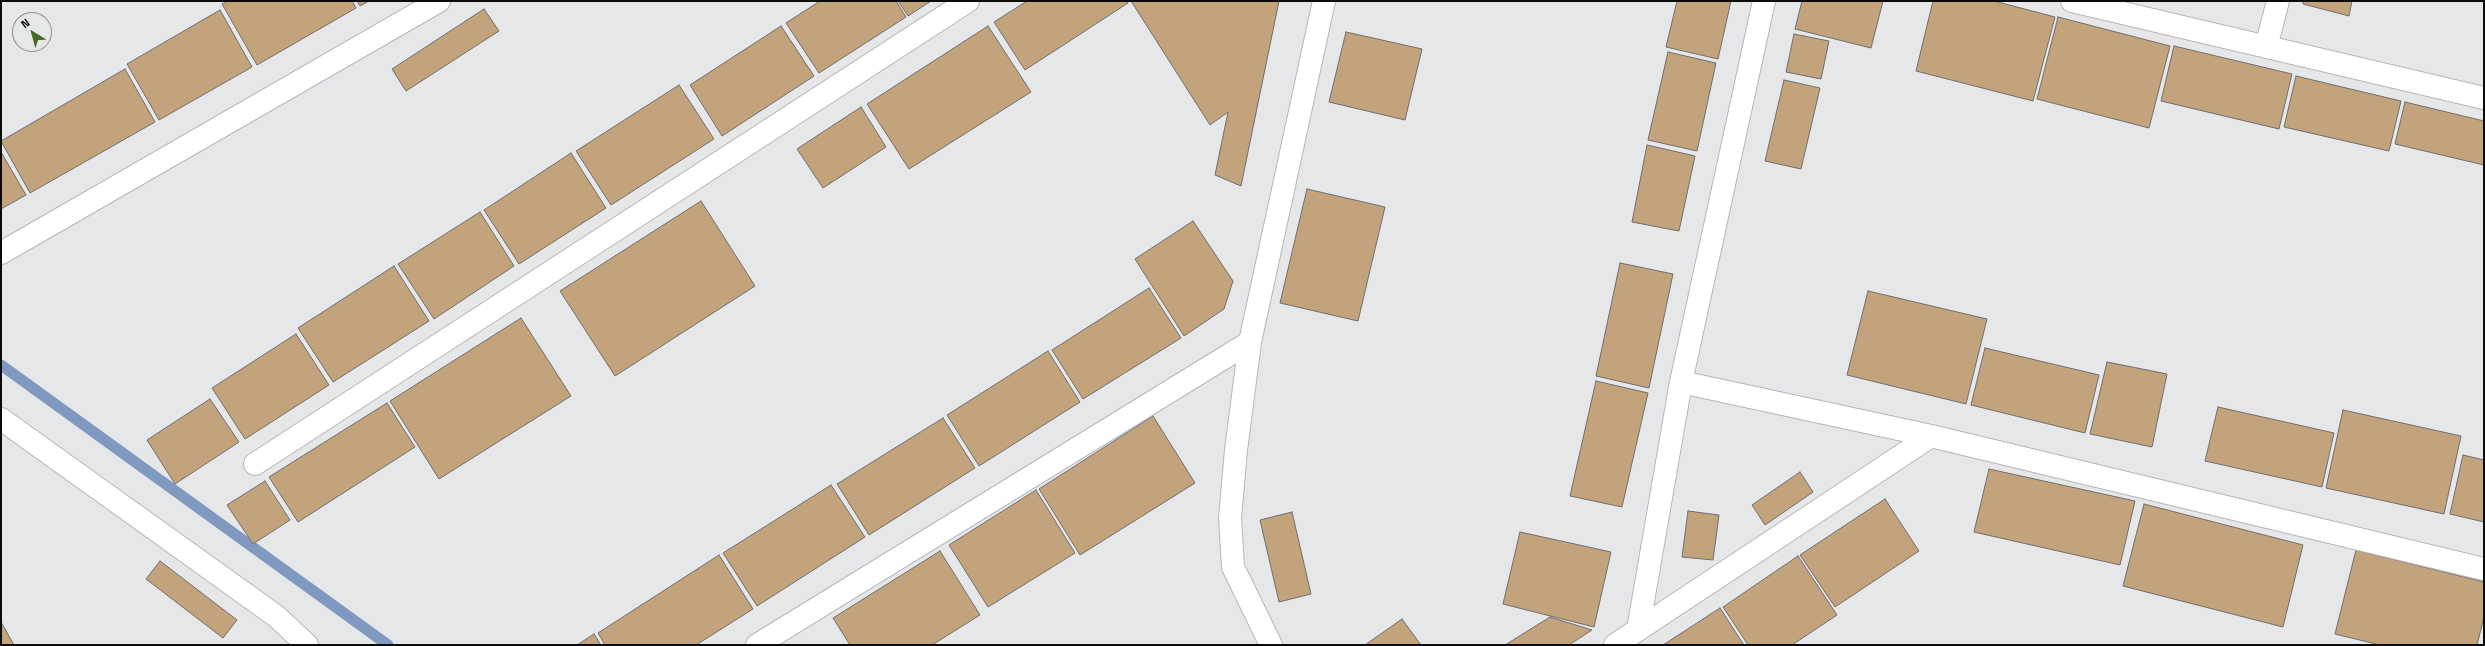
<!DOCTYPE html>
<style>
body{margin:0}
#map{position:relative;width:2485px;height:646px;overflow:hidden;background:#e5e7e9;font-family:"Space Grotesk",sans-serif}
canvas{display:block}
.frame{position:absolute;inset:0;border:2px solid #0b0b0c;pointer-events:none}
.north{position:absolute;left:12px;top:12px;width:40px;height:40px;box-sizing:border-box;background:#e5e7e9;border:1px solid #8e8f91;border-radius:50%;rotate:323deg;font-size:11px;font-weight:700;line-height:16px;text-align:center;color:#0b0b0c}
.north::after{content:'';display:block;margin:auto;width:14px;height:18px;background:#466a22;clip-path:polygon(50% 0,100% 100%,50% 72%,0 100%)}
</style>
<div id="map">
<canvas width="2485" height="646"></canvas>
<div class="frame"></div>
<div class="north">N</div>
</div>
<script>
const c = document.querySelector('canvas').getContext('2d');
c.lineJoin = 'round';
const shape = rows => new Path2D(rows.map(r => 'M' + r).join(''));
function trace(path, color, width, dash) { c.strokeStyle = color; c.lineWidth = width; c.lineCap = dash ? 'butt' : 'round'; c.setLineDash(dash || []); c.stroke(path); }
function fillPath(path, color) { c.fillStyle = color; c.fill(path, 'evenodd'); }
trace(shape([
 [1,365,388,645]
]), '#8099c0', 11);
const building = shape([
 [228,1,352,1,356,8,257,65,222,4,228,1],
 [357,1,369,1,360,6,357,1],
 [820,1,896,1,906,17,819,73,786,23,820,1],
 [898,1,931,1,908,16,898,1],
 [1027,1,1127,1,1128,3,1025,70,994,22,1027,1],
 [1131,1,1279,1,1241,186,1215,175,1228,112,1210,125,1131,1],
 [1677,1,1731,1,1718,59,1666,47,1677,1],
 [1802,1,1883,1,1871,48,1795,29,1802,1],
 [1933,1,1994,1,2055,17,2033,101,1916,71,1933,1],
 [2303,1,2352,1,2349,16,2303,4,2303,1],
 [484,9,499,31,406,91,392,69,484,9],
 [220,10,252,67,159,120,127,64,220,10],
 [2058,17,2170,46,2149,128,2037,99,2058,17],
 [781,26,814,76,722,136,690,85,781,26],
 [988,26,1031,92,909,169,867,104,988,26],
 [1346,32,1422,49,1405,120,1329,102,1346,32],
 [1794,34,1829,41,1821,79,1786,72,1794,34],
 [2174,46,2292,74,2279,129,2161,101,2174,46],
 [1668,52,1716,63,1697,151,1648,140,1668,52],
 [125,69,155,122,30,193,1,141,125,69],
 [2296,76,2401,101,2389,151,2284,127,2296,76],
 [1784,80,1820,88,1801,169,1765,161,1784,80],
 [679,85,714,139,611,205,576,151,679,85],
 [2405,102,2484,121,2484,165,2395,144,2405,102],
 [861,107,886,147,823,188,797,149,861,107],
 [1647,145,1695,156,1679,231,1632,222,1647,145],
 [1,152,26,195,1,209,1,152],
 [571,153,606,208,519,264,484,210,571,153],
 [1307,189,1385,207,1358,321,1280,303,1307,189],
 [701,201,755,286,615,376,560,291,701,201],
 [480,212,514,266,434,319,398,264,480,212],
 [1193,221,1233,281,1224,309,1184,336,1135,259,1193,221],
 [1620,263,1673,274,1649,388,1596,376,1620,263],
 [394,266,429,321,333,382,298,328,394,266],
 [1149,288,1181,338,1083,399,1052,350,1149,288],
 [1868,291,1987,319,1966,404,1847,375,1868,291],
 [521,318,571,396,439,479,390,401,521,318],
 [296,334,329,385,245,439,212,388,296,334],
 [1985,348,2099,375,2085,433,1971,405,1985,348],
 [1048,351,1080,402,979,466,947,415,1048,351],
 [2107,362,2167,374,2152,447,2090,434,2107,362],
 [1596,381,1648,393,1622,507,1570,496,1596,381],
 [210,399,239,442,175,484,147,440,210,399],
 [387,403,415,447,298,522,269,477,387,403],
 [2218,407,2334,433,2322,487,2205,461,2218,407],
 [2343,410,2461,436,2444,514,2326,488,2343,410],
 [1153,416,1195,483,1080,555,1039,489,1153,416],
 [943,418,975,468,869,535,837,484,943,418],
 [2463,455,2484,460,2484,522,2450,514,2463,455],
 [1989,469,2135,501,2120,565,1974,532,1989,469],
 [1800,472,1813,492,1765,525,1752,505,1800,472],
 [265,481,290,520,253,544,227,505,265,481],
 [831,485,865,537,757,606,723,553,831,485],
 [1036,490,1075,553,988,607,949,545,1036,490],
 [1885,499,1919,551,1835,607,1800,555,1885,499],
 [2144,504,2303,545,2283,627,2123,586,2144,504],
 [1688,511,1719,515,1713,560,1682,557,1688,511],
 [1292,512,1311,594,1279,602,1260,520,1292,512],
 [1520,532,1611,552,1594,627,1503,604,1520,532],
 [2356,550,2484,582,2484,617,2477,645,2380,645,2335,634,2356,550],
 [940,551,980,615,932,645,850,645,833,618,940,551],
 [719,555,753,609,696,645,605,645,598,633,719,555],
 [1798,556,1837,615,1792,645,1748,645,1723,607,1798,556],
 [160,561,237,620,223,638,146,579,160,561],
 [1720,608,1744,645,1663,645,1720,608],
 [1550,617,1592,630,1569,645,1505,645,1550,617],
 [1402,619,1421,645,1365,645,1402,619],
 [1,622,14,645,1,645,1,622],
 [594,634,601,645,577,645,594,634]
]);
fillPath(building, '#c3a37c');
trace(building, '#706e6c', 1);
const minor = shape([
 [2072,1,2484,98],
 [2266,47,2278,1],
 [1,253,439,1],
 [1681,382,1931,436,2484,569],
 [1,419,276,616,307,645],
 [255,464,968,1],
 [1638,630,1681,382,1764,1],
 [757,645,1250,342],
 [1271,645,1233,567,1230,518,1236,450,1250,342,1324,1],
 [1615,645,1931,436]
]);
trace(minor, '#b5b7ba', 24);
trace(minor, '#fff', 22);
</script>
